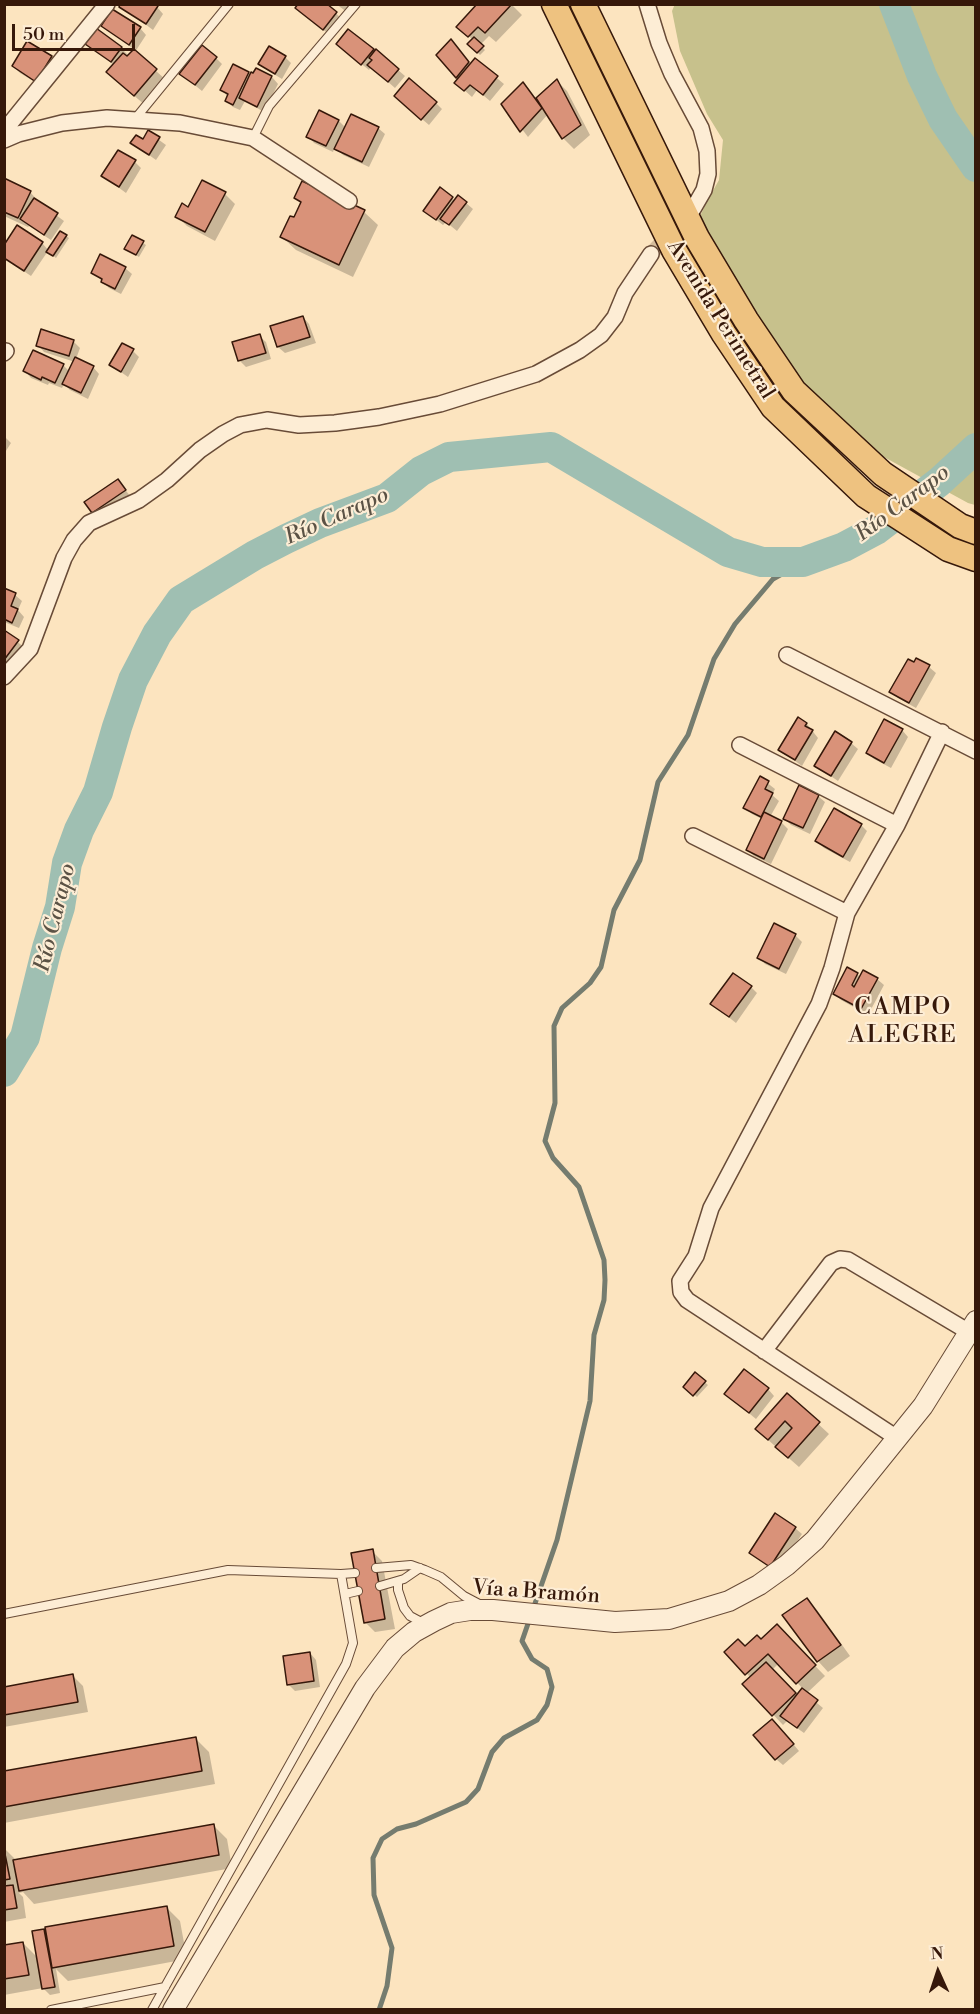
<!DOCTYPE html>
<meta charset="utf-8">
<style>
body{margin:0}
#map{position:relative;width:980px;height:2014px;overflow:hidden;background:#fce4bf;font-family:"Libre Bodoni",serif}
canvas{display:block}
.frame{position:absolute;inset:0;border:6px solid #36180a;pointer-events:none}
.north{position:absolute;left:908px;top:1942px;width:60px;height:60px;-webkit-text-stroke:4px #fdedd5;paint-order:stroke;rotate:357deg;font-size:16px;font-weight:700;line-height:24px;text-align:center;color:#36180a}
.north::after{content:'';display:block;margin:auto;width:21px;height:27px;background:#36180a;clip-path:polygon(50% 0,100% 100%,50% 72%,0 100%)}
.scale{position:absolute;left:12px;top:24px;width:123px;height:27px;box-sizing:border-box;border:3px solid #36180a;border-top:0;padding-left:8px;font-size:18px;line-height:21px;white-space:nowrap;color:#36180a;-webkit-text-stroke:4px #fdedd5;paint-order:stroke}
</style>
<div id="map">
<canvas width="980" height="2014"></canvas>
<div class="frame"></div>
<div class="north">N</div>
<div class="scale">50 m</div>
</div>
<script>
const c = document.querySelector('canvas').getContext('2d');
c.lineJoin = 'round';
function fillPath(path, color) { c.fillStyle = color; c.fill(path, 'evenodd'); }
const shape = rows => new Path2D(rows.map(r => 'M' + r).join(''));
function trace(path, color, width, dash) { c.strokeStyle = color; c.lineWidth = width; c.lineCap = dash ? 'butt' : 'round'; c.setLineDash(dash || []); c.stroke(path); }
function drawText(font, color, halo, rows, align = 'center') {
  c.font = font + ' "Libre Bodoni",serif'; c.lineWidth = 4.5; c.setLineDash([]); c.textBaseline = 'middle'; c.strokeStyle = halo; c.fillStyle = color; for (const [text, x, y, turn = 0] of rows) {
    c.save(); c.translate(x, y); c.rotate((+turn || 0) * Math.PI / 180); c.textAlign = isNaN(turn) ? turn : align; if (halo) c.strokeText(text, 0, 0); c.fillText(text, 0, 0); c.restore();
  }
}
fillPath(shape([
 [675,4,975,5,975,505,968,503,873,451,822,408,781,361,695,228,706,203,719,180,723,140,707,114,680,51,672,11]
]), '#c7c18c');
fillPath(shape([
 [336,4,358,4,351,15],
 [511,4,522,15,496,42,489,36,480,45,485,50,480,55,469,44,473,40,459,27],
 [121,6,157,7,163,14,153,30],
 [336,13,342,20,330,35,304,15],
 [103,26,140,28,146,35,135,52,166,80,145,105,118,82,114,65,87,44,121,48,129,56,135,50],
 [457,48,471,65,475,60,504,84,490,101,477,90,472,97,463,89,459,80,438,55],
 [344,50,376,51,405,76,395,88,371,67,369,70],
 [51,57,58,63,43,87,20,73,13,66],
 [285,57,291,63,282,79,267,70,260,64],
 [216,58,222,64,202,91,181,74],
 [256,70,272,77,278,84,264,112,245,101,240,110,233,107,226,100,228,97,222,90,249,73,251,76],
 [557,81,567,91,590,135,574,149,563,138,548,114,528,137,503,104,536,100],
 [402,102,436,103,442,109,429,125],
 [320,112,339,121,346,128,378,128,385,134,369,167,343,155,335,147,333,152,314,143,308,136],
 [148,132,166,145,156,160,132,143,143,141],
 [135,162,141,168,126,193,103,176],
 [4,180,30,192,40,203,64,221,51,240,29,226,28,227,4,216],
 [303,183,364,212,378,225,353,277,296,250,282,237,295,219,302,204,296,198],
 [441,190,455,201,466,203,473,209,457,231,446,222,443,225,425,211],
 [225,194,235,204,215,241,187,226,177,216,189,209],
 [66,236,69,238,56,258,48,251,31,276,4,258,4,247,42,243,49,251],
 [143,243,146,245,139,257,129,251],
 [125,268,132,274,121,294,109,288,93,272],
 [303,317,309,324,316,343,285,353,278,347],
 [259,336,266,342,271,359,246,367,239,360],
 [73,341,80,348,76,359,93,367,99,374,88,399,70,390,64,384,62,388,49,383,48,385,31,378,25,371,63,365,70,372,75,362,44,352,38,345],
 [133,351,139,357,128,377,111,365],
 [4,436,11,443,4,454],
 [118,481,131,497,99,519,93,512],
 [4,590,15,595,22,601,18,610,24,617,19,628,4,622],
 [4,631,25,648,4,666],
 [917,660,929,667,936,673,916,708,898,698,891,692],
 [799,719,807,724,818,738,802,766,780,750],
 [902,730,908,737,891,768,874,759,868,753],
 [851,743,858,749,838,781,816,766],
 [761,778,775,789,772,795,779,801,770,817,781,822,788,829,771,864,754,856,747,850,762,819,752,814,745,808],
 [818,796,825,802,810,834,791,825,784,818],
 [861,825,867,831,850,862,824,848,817,841],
 [795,935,802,942,786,974,765,964,759,957],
 [857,974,861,978,877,979,884,985,868,1015,841,1000,835,994],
 [751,987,757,993,736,1023,712,1004],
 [695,1374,708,1385,697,1397,685,1386],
 [768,1389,774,1396,756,1419,733,1400],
 [787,1395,829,1434,799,1467,767,1439],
 [795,1528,802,1534,777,1572,751,1553],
 [372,1551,382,1561,395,1629,375,1632,365,1622],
 [806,1600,817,1610,850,1656,828,1672,818,1661,784,1616],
 [777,1627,825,1676,806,1694,823,1708,804,1733,787,1721,783,1725,744,1684,751,1678,726,1652,745,1648,761,1641],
 [779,1663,803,1689,797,1696,772,1670],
 [310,1653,316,1660,320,1687,295,1691,288,1684],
 [73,1676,83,1686,88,1712,4,1727,4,1688],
 [779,1727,799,1751,783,1765,776,1759],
 [195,1738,209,1752,215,1784,4,1823,4,1773],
 [213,1825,227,1839,232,1868,34,1904,23,1892,19,1893,23,1897,26,1918,4,1922,4,1848,17,1861],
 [166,1907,180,1921,187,1959,68,1981,56,1969,60,1993,50,1995,43,1988,4,1995,4,1947,23,1943,38,1958,43,1930,48,1935]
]), '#0003');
trace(shape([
 [379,2010,387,1986,392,1948,374,1895,373,1858,382,1839,397,1829,416,1824,466,1802,478,1789,492,1752,504,1738,537,1720,547,1705,552,1687,547,1669,532,1659,522,1641,557,1540,590,1401,594,1335,604,1300,605,1280,604,1260,579,1187,553,1158,545,1141,555,1103,554,1026,562,1008,590,983,601,967,614,910,640,860,658,782,688,735,714,659,735,624,773,579,803,562]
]), '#757c6f', 5);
trace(shape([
 [894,4,922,76,943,119,976,167],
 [4,1072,25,1037,47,948,60,907,67,863,79,830,98,792,117,727,133,680,157,634,181,600,255,555,286,539,320,523,387,498,421,471,449,457,551,447,728,552,762,562,803,562,844,547,876,530,939,482,976,448]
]), '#9fbfb2', 30);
const building = shape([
 [120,4,155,4,158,6,146,24,119,7,120,4],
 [298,4,327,4,337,12,323,30,295,8,298,4],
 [477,4,512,4,485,33,478,27,468,37,456,27,477,4],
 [112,9,141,27,129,45,101,26,112,9],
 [96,28,122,47,111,62,85,44,96,28],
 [348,29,374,49,361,65,336,44,348,29],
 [474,37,484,46,477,53,467,44,474,37],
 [451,39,469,62,456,78,436,55,451,39],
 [27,41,52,56,36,82,12,66,27,41],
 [202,45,217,57,195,85,179,74,202,45],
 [269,46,286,56,275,74,258,64,269,46],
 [134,49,157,69,134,96,106,72,123,53,127,56,134,49],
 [376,49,399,69,388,82,367,65,372,60,369,58,376,49],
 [475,58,498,76,483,95,470,85,464,91,454,83,475,58],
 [233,64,249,72,233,105,225,101,228,94,220,90,233,64],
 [256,68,272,76,257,107,239,98,251,72,253,73,256,68],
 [409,78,437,102,421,120,394,96,409,78],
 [557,79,581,125,562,139,536,98,557,79],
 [523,82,542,108,520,132,501,104,523,82],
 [319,110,339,120,326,146,306,137,319,110],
 [351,114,379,127,362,162,334,149,351,114],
 [148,130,160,137,149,155,130,143,136,135,143,139,148,130],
 [118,150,136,160,119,187,101,176,118,150],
 [4,178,31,191,18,218,4,212,4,178],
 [202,180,226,192,205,232,175,217,182,203,188,207,202,180],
 [302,181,365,210,339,265,280,237,290,216,294,217,301,202,294,198,302,181],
 [440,187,453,197,436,220,423,211,440,187],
 [458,195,467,202,449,225,440,219,458,195],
 [34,198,58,213,44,235,20,219,34,198],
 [17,225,43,242,24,271,4,258,4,245,17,225],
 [60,231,67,235,53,256,46,252,60,231],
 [132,235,144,241,136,255,124,249,132,235],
 [100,254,126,267,115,289,101,282,102,279,91,273,100,254],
 [303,316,310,337,277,347,270,326,303,316],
 [41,329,74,340,69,356,36,346,41,329],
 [260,334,266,353,238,361,232,342,260,334],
 [122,343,134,349,121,372,109,365,122,343],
 [33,350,64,364,55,383,42,377,41,380,23,371,33,350],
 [75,357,94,366,81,393,62,384,75,357],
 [118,479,126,490,92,513,84,502,118,479],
 [4,588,16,593,11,606,18,609,12,623,4,619,4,588],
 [4,630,19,640,4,660,4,630],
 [916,658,930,665,909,703,889,692,908,659,914,662,916,658],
 [798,717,807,723,805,726,813,730,795,760,778,750,798,717],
 [884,719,903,729,884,763,866,753,884,719],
 [835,731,852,742,831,776,814,766,835,731],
 [760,776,769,781,765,789,773,793,761,817,743,808,760,776],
 [799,785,819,795,803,828,783,819,799,785],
 [834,808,862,824,843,857,815,841,834,808],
 [764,812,782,821,764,859,746,850,764,812],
 [774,923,796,934,779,969,757,958,774,923],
 [847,967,858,973,852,985,854,987,863,970,878,978,861,1009,833,994,847,967],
 [733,973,752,986,729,1017,710,1004,733,973],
 [744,1369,769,1388,749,1413,724,1394,744,1369],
 [695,1372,706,1381,693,1396,683,1387,695,1372],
 [787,1393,820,1422,788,1458,775,1447,792,1428,785,1421,768,1440,755,1429,787,1393],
 [775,1513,796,1527,770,1567,749,1553,775,1513],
 [373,1549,385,1619,364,1623,351,1553,373,1549],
 [807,1598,841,1645,817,1662,782,1615,807,1598],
 [777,1624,816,1665,796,1684,768,1654,745,1675,724,1652,738,1639,745,1646,757,1635,761,1639,777,1624],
 [310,1652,314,1681,287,1685,283,1656,310,1652],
 [766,1662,796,1693,772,1716,742,1684,766,1662],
 [73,1674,78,1702,4,1715,4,1687,73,1674],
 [802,1688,818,1700,797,1728,780,1716,802,1688],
 [772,1719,794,1744,775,1760,753,1735,772,1719],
 [196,1737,202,1771,4,1807,4,1771,196,1737],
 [214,1824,219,1855,19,1891,13,1860,214,1824],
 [4,1849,10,1879,4,1880,4,1849],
 [13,1885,17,1908,4,1910,4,1886,13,1885],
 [167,1906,174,1946,52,1968,45,1927,167,1906],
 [44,1929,55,1987,42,1989,32,1931,44,1929],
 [23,1942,29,1975,4,1979,4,1945,23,1942]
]);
fillPath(building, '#d99279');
trace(building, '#36180a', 1.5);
trace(shape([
 [651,254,691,211]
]), '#d4bb9b', 15, [15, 8]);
const service = shape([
 [135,119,229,4],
 [253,138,269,106,356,4],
 [376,1568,411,1565,425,1570,441,1577,464,1596,481,1605],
 [398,1581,398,1590,404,1608,410,1616,425,1624],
 [380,1586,404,1579,420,1568],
 [345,1594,358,1591],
 [4,1614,228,1570,341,1574],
 [51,2010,165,1987],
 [152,2010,346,1664,353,1643,341,1574,355,1573]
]);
const minor = shape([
 [647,4,659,43,672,74,701,128,707,151,708,174,704,190,693,209],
 [4,131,107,4],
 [4,140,18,134,62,123,107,118,180,123,253,138,349,201],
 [4,353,6,351],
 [787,655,976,751],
 [4,677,30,649,64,558,74,540,89,523,139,500,167,480,200,450,223,434,240,425,267,420,299,425,335,423,379,417,440,404,536,374,580,350,601,335,615,317,625,293,651,254],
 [740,745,897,825],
 [693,836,847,913],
 [764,1351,831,1263,840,1259,848,1260,969,1332],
 [897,1438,687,1300,681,1292,680,1281,696,1256,711,1208,819,1004,832,968,847,913,897,825,942,732]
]);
const tertiary = shape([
 [173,2010,365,1688,395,1648,414,1632,434,1621,451,1613,470,1610,493,1610,615,1622,669,1619,729,1601,759,1585,787,1565,815,1540,923,1406,976,1321]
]);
const primary = shape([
 [554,4,674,250,724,334,773,407,866,496,948,549,976,559],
 [583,4,697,238,746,320,794,391,883,474,960,526,976,532]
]);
trace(service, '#684b37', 10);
trace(minor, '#684b37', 18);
trace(tertiary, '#684b37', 22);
trace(primary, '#36180a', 27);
trace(service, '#fdedd5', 8);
trace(minor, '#fdedd5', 15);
trace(tertiary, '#fdedd5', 20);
trace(primary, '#eec280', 24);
drawText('21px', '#36180a', '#fdedd5', [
 ["Avenida Perimetral",720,320,58],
 ["Vía a Bramón",536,1593,4]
]);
drawText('italic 22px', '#5b5245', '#fdedd5', [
 ["Río Carapo",903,504,-37],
 ["Río Carapo",337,517,-24],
 ["Río Carapo",56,918,-76]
]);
c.letterSpacing = '1.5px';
drawText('24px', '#36180a', '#fdedd5', [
 ["CAMPO",903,1008],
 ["ALEGRE",903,1036]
]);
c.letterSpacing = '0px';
</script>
